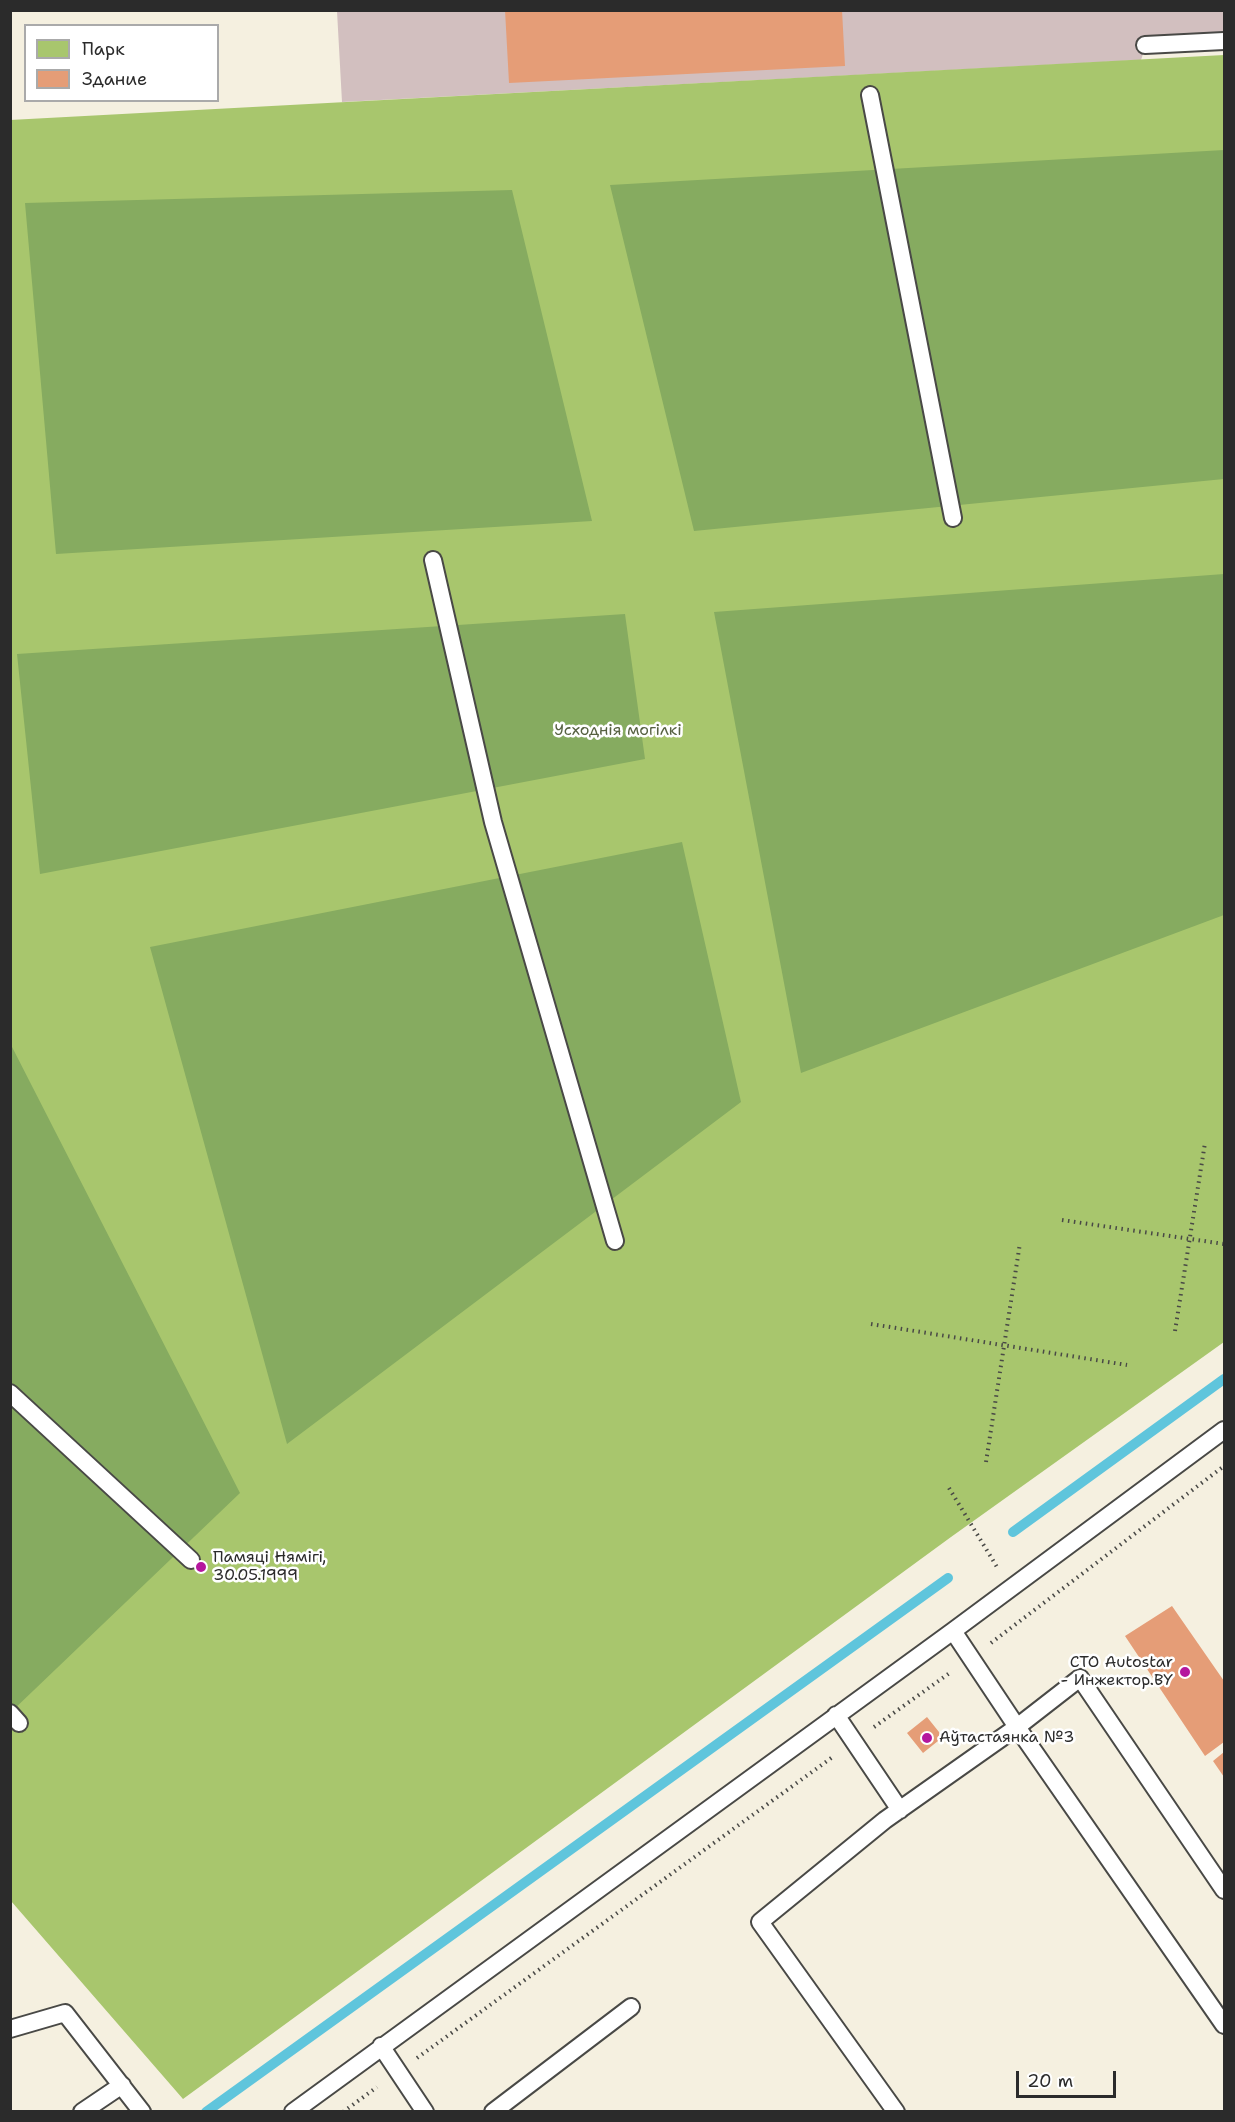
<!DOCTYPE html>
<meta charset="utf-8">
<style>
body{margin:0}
#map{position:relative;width:1235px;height:2122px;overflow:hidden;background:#f5f0e0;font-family:"Shantell Sans",sans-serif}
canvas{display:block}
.frame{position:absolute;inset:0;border:12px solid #2b2b2b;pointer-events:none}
.legend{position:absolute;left:24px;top:24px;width:195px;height:78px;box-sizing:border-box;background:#fff;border:2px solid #aaa;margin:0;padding:8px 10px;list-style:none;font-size:18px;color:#2b2b2b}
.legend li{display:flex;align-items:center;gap:12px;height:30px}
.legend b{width:30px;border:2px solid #aaa}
.scale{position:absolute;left:1016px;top:2071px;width:100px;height:27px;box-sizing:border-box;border:3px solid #2b2b2b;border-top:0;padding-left:8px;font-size:18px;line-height:21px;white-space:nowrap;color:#2b2b2b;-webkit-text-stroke:4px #fff;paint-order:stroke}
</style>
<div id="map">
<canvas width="1235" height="2122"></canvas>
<div class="frame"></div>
<ul class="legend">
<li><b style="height:16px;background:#a8c66d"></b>Парк</li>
<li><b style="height:16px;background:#e59d77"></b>Здание</li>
</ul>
<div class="scale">20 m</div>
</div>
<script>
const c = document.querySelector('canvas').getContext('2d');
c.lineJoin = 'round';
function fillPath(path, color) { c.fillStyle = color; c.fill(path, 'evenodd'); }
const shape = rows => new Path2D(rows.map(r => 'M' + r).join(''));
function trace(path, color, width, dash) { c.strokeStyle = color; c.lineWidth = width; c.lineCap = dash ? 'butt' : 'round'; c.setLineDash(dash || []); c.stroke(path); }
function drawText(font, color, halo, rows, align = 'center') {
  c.font = font + ' "Shantell Sans",sans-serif'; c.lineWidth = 5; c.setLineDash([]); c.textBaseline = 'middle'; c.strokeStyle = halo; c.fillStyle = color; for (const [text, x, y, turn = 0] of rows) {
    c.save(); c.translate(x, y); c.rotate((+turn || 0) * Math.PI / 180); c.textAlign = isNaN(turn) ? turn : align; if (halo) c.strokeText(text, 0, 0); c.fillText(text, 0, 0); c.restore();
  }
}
fillPath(shape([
 [1224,10,1224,40,1146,45,1141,60,342,102,337,11]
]), '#d2bfbf');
fillPath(shape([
 [1224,55,1224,1342,951,1537,183,2099,11,1901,10,120]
]), '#a8c66d');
fillPath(shape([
 [1224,150,1224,479,694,531,610,185],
 [512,190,592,521,56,554,25,203],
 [1224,574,1224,915,801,1073,714,612],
 [625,614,645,759,40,874,17,654],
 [682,842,741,1102,287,1444,150,947],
 [10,1043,240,1493,11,1712,10,1712]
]), '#86ab60');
trace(shape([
 [1013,1532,1224,1379],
 [206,2112,948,1578]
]), '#5fc5dc', 10);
fillPath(shape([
 [505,10,842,10,845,66,509,83],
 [1172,1606,1224,1681,1224,1742,1205,1756,1125,1636],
 [927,1717,943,1737,923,1753,907,1733],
 [1224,1752,1224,1777,1213,1761]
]), '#e59d77');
const lane = shape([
 [1145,45,1224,41],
 [870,95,953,518],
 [433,560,493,822,615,1241],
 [10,1393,191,1560],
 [953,1631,1017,1727,1224,2025],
 [10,1713,19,1723],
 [836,1715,900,1810],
 [10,2029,65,2013,142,2112],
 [381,2046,425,2112],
 [82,2112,122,2085],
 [293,2112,953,1631,1224,1430],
 [493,2112,631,2007],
 [896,2112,760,1922,885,1820,1017,1727,1080,1678,1224,1890]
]);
trace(lane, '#494946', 20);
trace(shape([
 [1062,1220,1224,1244],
 [871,1324,1127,1365],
 [1175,1331,1205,1143],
 [986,1462,1020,1243],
 [949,1488,997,1567],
 [991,1643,1224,1466],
 [874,1727,951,1672],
 [417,2058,834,1756],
 [343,2112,377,2087]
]), '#494946', 4, [1.5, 4.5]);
trace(lane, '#fff', 16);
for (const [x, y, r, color] of [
 [201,1567,6,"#b5179e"],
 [1185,1672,6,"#b5179e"],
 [927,1738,6,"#b5179e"]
]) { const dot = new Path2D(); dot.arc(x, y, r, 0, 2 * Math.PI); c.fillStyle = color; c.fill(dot); trace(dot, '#fff', 2); }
drawText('16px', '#576142', '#fff', [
 ["Усходнія могілкі",618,731]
]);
drawText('16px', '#2b2b2b', '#fff', [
 ["Памяці Нямігі,",213,1558],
 ["30.05.1999",213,1576],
 ["СТО Autostar",1173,1663,"right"],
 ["- Инжектор.BY",1173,1681,"right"],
 ["Аўтастаянка №3",939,1738]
], 'left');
</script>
